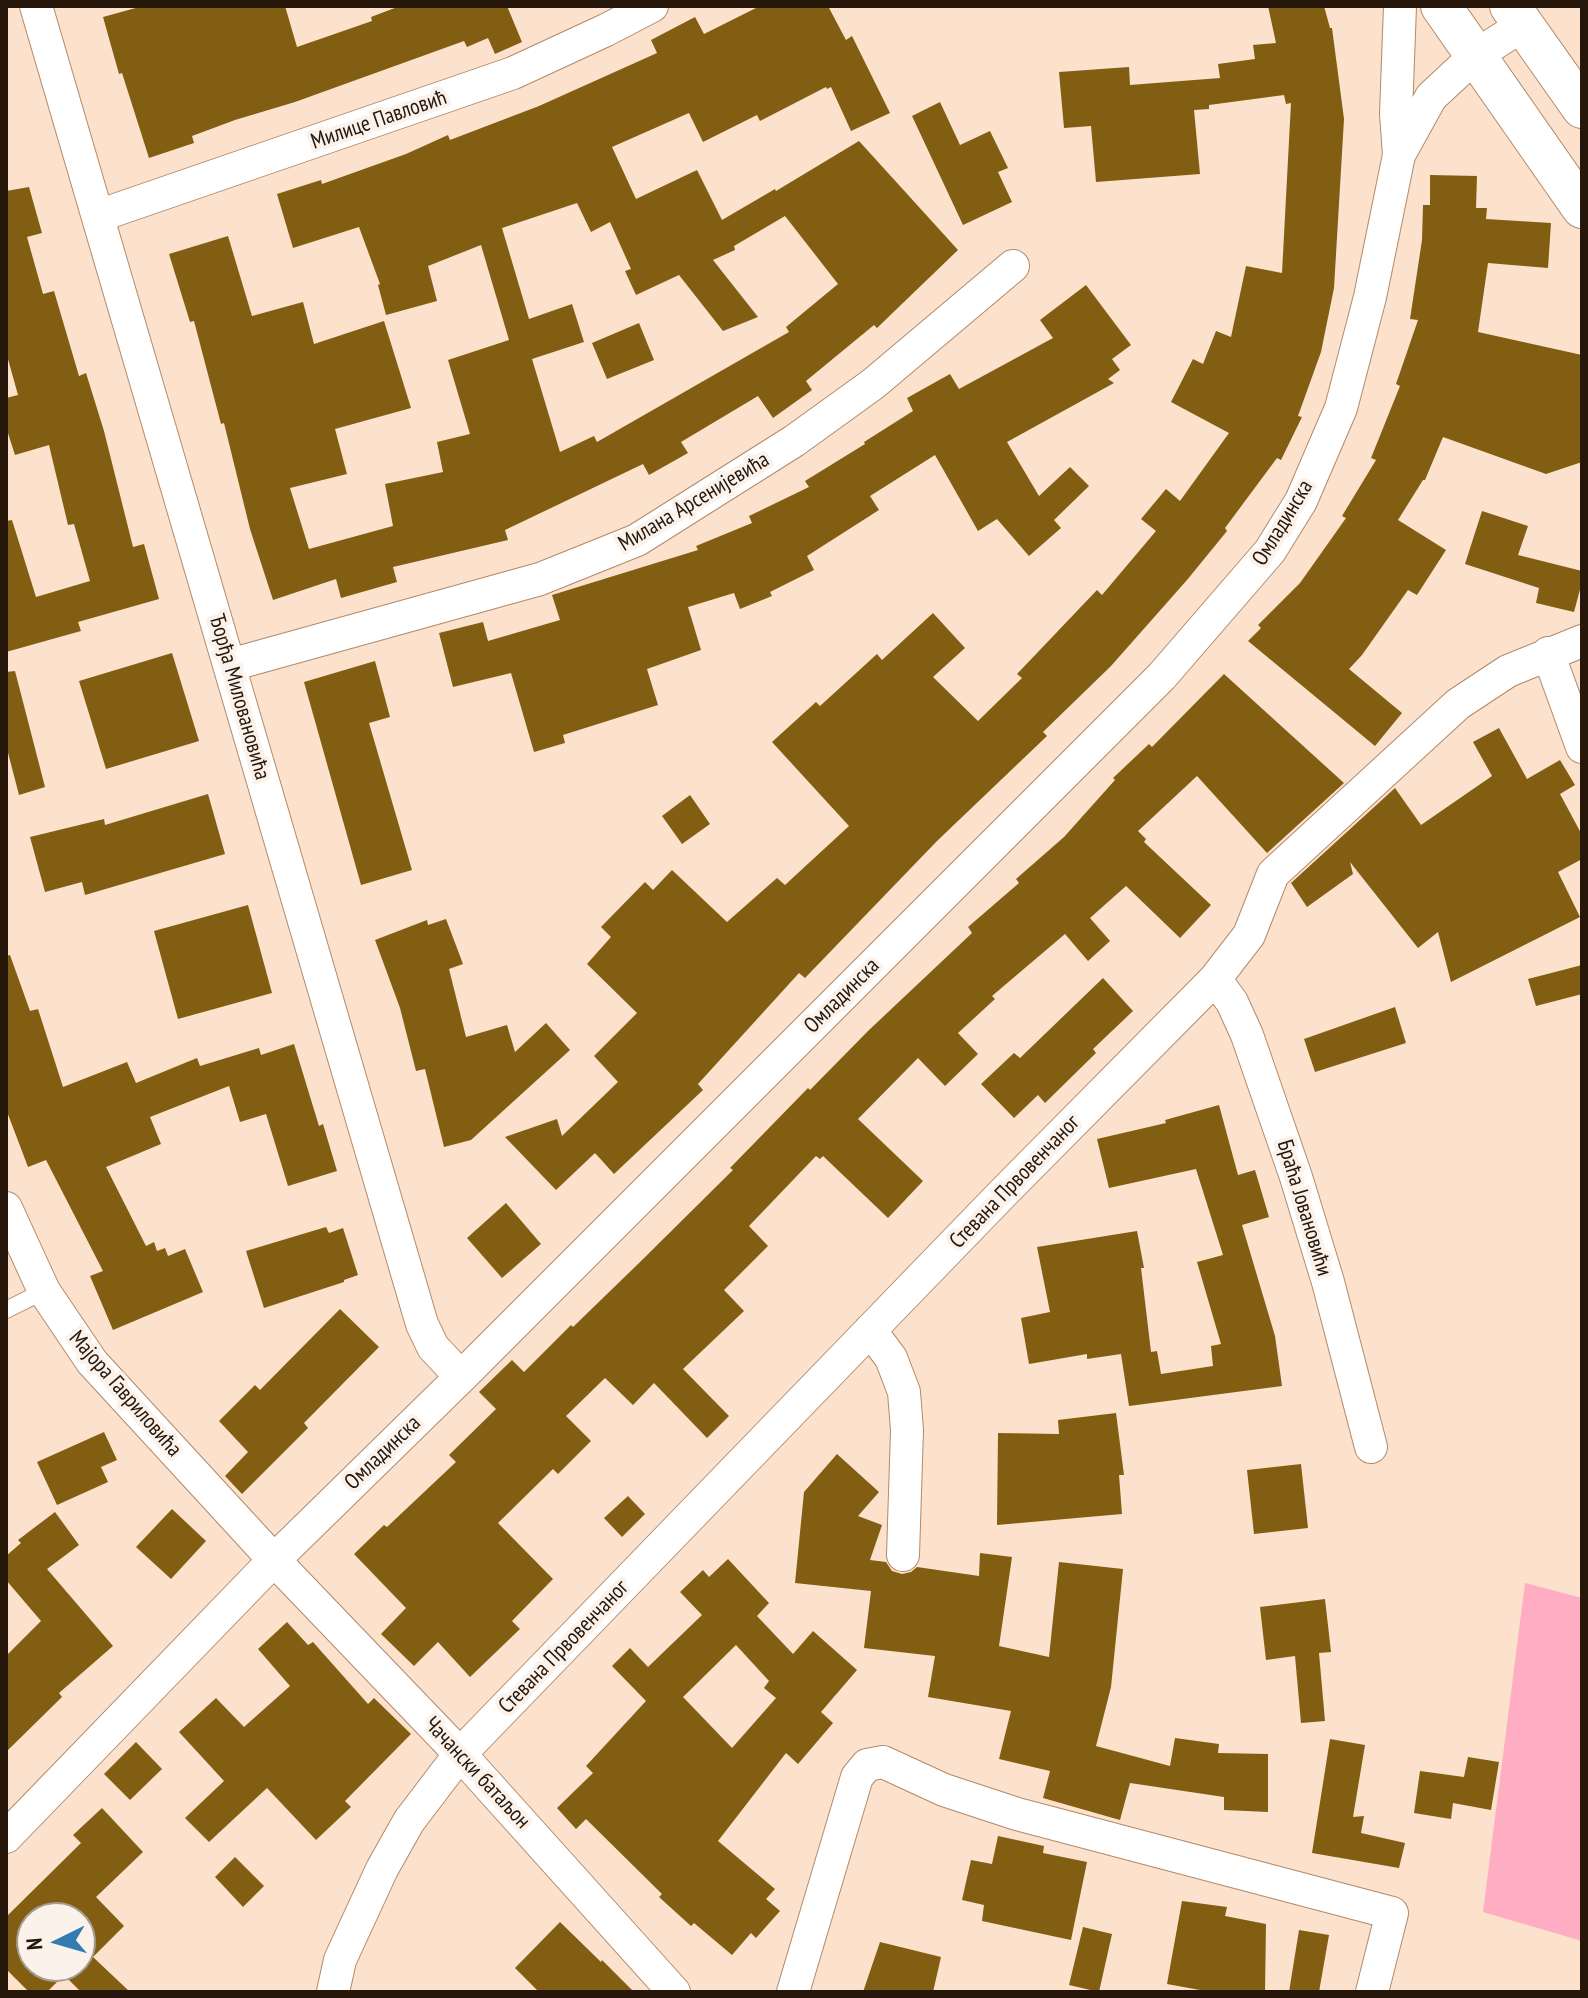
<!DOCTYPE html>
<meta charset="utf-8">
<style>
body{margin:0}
#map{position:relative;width:1588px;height:1998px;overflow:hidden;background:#fce1cc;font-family:"PT Sans Narrow",sans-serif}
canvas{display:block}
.frame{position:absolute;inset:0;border:8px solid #27170a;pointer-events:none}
.north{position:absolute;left:16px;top:1902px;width:80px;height:80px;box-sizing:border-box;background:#fbf2eb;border:2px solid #a69a91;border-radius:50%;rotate:265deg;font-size:22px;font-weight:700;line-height:32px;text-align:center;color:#27170a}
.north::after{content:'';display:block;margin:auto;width:28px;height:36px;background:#317db0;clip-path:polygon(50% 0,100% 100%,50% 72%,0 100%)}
</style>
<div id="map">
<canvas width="1588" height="1998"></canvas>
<div class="frame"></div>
<div class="north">N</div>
</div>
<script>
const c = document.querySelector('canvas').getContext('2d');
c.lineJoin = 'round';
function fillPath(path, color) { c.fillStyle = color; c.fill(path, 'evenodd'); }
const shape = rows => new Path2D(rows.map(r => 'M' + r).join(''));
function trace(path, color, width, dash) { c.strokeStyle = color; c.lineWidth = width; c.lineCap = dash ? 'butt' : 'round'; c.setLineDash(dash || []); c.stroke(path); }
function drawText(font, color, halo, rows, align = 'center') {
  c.font = font + ' "PT Sans Narrow",sans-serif'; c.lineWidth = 8; c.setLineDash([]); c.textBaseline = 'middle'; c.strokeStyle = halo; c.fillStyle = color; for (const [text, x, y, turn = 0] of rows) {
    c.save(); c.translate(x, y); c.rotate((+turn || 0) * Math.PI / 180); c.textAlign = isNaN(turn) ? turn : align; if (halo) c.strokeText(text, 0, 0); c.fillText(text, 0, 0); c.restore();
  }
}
fillPath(shape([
 [1525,1583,1582,1598,1582,1941,1483,1912]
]), '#feadc3');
fillPath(shape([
 [143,6,285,6,297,47,372,21,371,17,400,6,507,6,522,42,495,54,488,38,467,47,464,41,295,102,235,120,192,136,194,143,149,158,122,73,119,74,103,17],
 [760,6,828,6,846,40,852,36,890,113,851,131,831,87,827,89,826,87,760,121,757,115,703,142,689,113,612,147,636,199,697,170,722,220,775,189,776,191,859,141,958,250,877,328,874,325,806,381,812,390,773,418,758,396,681,442,688,453,649,475,643,464,505,530,508,540,393,567,397,582,341,598,336,579,273,600,250,529,224,423,221,424,194,321,190,322,169,254,228,236,252,316,303,302,314,344,384,321,411,408,335,429,347,474,290,488,309,549,393,526,385,484,443,472,437,442,470,434,448,360,509,340,481,245,428,266,437,301,386,315,378,285,380,284,359,227,293,248,277,194,321,180,322,184,406,154,448,135,450,140,539,106,657,53,651,40,695,17,704,34],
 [577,203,591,232,610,222,631,269,625,271,636,295,679,275,723,331,758,317,713,260,735,250,734,246,785,216,838,284,786,327,789,332,597,442,594,436,560,452,532,359,584,342,572,304,529,319,502,228],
 [1268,6,1324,6,1330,28,1332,28,1344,119,1334,288,1321,352,1298,416,1302,417,1281,460,1277,458,1225,528,1227,531,1187,580,1111,666,1043,732,1047,736,937,841,805,978,799,973,698,1084,703,1090,614,1174,595,1153,556,1190,505,1137,557,1119,562,1136,618,1082,594,1056,637,1013,587,964,611,937,601,927,645,882,653,890,672,870,727,922,777,878,785,885,849,826,772,742,816,702,820,706,877,654,882,660,933,613,965,648,933,677,978,721,1022,678,1017,674,1097,590,1102,595,1156,531,1141,519,1166,489,1180,501,1229,433,1171,402,1193,359,1203,364,1216,331,1231,337,1246,266,1282,273,1291,103,1286,104,1284,95,1209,105,1209,109,1194,110,1200,174,1096,182,1091,126,1064,128,1059,72,1129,67,1130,85,1220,78,1218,64,1255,59,1253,45,1276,43],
 [940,102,960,145,990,131,1008,168,998,172,1012,202,963,225,912,116],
 [1430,175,1477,176,1476,208,1487,208,1486,219,1551,223,1548,268,1488,263,1478,332,1582,355,1582,462,1546,474,1443,437,1425,480,1423,480,1398,520,1446,550,1417,595,1408,590,1362,655,1349,669,1402,713,1375,746,1248,641,1261,628,1258,625,1300,583,1346,518,1342,516,1376,460,1371,458,1400,386,1396,384,1418,320,1410,319,1422,240,1423,205,1430,205],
 [29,187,42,233,27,237,43,294,54,291,79,376,86,373,104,431,133,547,144,544,159,599,78,622,81,631,6,652,6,521,12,520,36,597,90,581,74,524,68,525,49,445,15,455,6,427,6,398,18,395,6,352,6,191],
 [1086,285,1131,345,1112,359,1120,370,1108,379,1114,383,1007,442,1039,496,1070,467,1089,486,1054,520,1061,528,1029,556,997,519,978,531,935,455,870,496,879,510,807,556,814,570,770,592,772,596,740,609,734,593,688,607,701,650,647,669,658,705,563,735,565,743,534,752,511,673,453,687,439,633,483,622,488,641,560,620,552,595,698,550,696,546,752,523,749,516,809,487,805,481,865,444,864,442,913,411,907,398,950,374,959,389,1053,338,1040,320],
 [639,323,654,360,607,379,592,343],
 [1482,511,1528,526,1518,555,1582,571,1582,582,1574,612,1536,603,1539,588,1465,564],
 [172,653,199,741,106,769,79,681],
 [375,661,390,717,369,723,412,870,361,885,304,682],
 [15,671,45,787,19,795,6,745,6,672],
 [1224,674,1344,783,1267,853,1197,776,1138,831,1146,839,1144,842,1211,905,1180,938,1126,886,1090,918,1110,941,1088,961,1065,934,992,996,995,999,958,1033,978,1054,945,1086,918,1058,858,1119,923,1181,888,1218,823,1156,820,1159,816,1156,749,1226,768,1246,724,1290,744,1311,683,1369,729,1416,707,1438,654,1383,633,1405,605,1378,566,1416,591,1441,558,1474,553,1469,498,1523,553,1579,512,1621,520,1629,470,1677,438,1642,414,1666,381,1634,406,1608,354,1554,384,1525,387,1527,456,1462,449,1455,496,1409,479,1392,512,1360,524,1372,571,1325,573,1327,638,1264,733,1170,730,1168,808,1088,810,1090,868,1031,972,933,968,927,1019,883,1016,879,1064,837,1115,780,1113,778,1149,744,1152,747],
 [1499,728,1527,779,1560,760,1575,785,1560,794,1582,835,1582,859,1558,872,1580,917,1451,982,1438,932,1418,948,1350,862,1353,874,1307,907,1291,883,1395,788,1421,825,1492,776,1473,742],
 [208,794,225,854,85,895,82,882,45,892,30,837,104,819,105,825],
 [690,795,710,824,682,844,662,816],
 [248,905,272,993,178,1019,154,931],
 [446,919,463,964,449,969,466,1037,507,1025,515,1052,546,1023,570,1050,471,1140,444,1147,425,1069,416,1071,400,1008,375,940,427,920,428,925],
 [10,955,30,1011,38,1009,63,1087,127,1062,136,1083,197,1058,200,1066,259,1048,261,1055,294,1044,319,1126,323,1124,337,1171,288,1186,266,1114,240,1122,229,1086,150,1117,161,1144,106,1167,146,1246,154,1242,157,1251,165,1248,168,1256,185,1249,203,1292,113,1330,90,1276,103,1271,46,1160,28,1167,6,1109,6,956],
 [1582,965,1582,994,1536,1006,1528,979],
 [1103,978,1133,1011,1093,1049,1096,1053,1045,1103,1038,1095,1014,1118,981,1084,1014,1053,1020,1058],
 [1395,1007,1406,1043,1315,1072,1304,1039],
 [1219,1105,1238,1175,1255,1170,1269,1217,1242,1225,1275,1336,1282,1386,1129,1406,1121,1354,1087,1359,1087,1354,1029,1364,1021,1318,1050,1312,1037,1247,1137,1231,1144,1268,1141,1268,1151,1352,1157,1351,1161,1374,1213,1366,1211,1346,1221,1344,1197,1262,1223,1255,1196,1169,1109,1188,1097,1139,1166,1123,1165,1120],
 [506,1203,541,1244,502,1278,467,1238],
 [326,1227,329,1233,343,1228,358,1275,344,1280,344,1282,264,1308,246,1251],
 [340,1309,379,1347,304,1423,308,1428,242,1494,225,1476,248,1452,219,1421,255,1385,260,1390],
 [1116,1413,1124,1475,1119,1475,1122,1514,997,1525,998,1433,1059,1434,1058,1420],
 [104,1432,117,1460,101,1467,108,1482,57,1505,37,1462],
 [837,1454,879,1492,858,1516,882,1525,870,1560,886,1562,892,1571,902,1574,911,1572,917,1567,979,1576,980,1553,1012,1557,999,1646,1049,1657,1059,1562,1123,1569,1111,1687,1096,1746,1170,1766,1175,1738,1219,1744,1218,1753,1268,1754,1268,1812,1224,1810,1224,1797,1130,1783,1120,1820,1043,1798,1050,1771,999,1759,1011,1711,928,1697,935,1656,864,1648,871,1591,795,1583,804,1492],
 [1301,1464,1308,1528,1254,1534,1247,1470],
 [628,1496,645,1514,622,1537,604,1518],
 [172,1509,206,1541,171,1579,136,1547],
 [55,1512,79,1545,47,1569,113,1646,59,1693,62,1697,6,1752,6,1656,41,1621,6,1580,6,1556,21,1543,18,1540],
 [728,1559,769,1603,757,1616,793,1654,813,1631,857,1670,821,1712,833,1723,798,1764,786,1753,718,1841,775,1889,766,1899,780,1911,756,1938,751,1933,732,1955,694,1923,691,1926,659,1897,662,1894,586,1819,576,1829,557,1808,593,1773,586,1766,646,1701,612,1666,630,1648,648,1667,702,1615,680,1592,703,1570,709,1577],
 [736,1645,769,1681,764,1688,776,1698,732,1748,683,1697],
 [1325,1599,1331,1652,1319,1653,1325,1721,1301,1723,1295,1656,1266,1660,1260,1607],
 [287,1622,308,1645,313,1642,368,1704,374,1698,411,1734,345,1801,351,1807,316,1840,267,1788,209,1842,185,1818,224,1781,179,1732,216,1698,244,1727,290,1686,258,1649],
 [1330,1739,1365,1745,1353,1817,1364,1816,1361,1833,1405,1843,1399,1868,1312,1853],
 [136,1742,162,1769,130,1800,104,1774],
 [1468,1757,1499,1762,1491,1810,1453,1803,1451,1819,1414,1813,1420,1771,1464,1777],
 [102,1808,143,1852,96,1897,124,1926,93,1957,130,1992,81,1992,64,1975,47,1992,29,1992,6,1969,6,1917,81,1843,73,1835],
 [32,1918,80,1918,80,1966,32,1966],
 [998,1836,1044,1846,1043,1853,1087,1862,1071,1940,982,1921,984,1905,962,1900,971,1860,992,1864],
 [235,1857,264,1886,243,1907,215,1877],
 [1182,1901,1227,1907,1225,1916,1266,1924,1265,1992,1211,1992,1167,1984],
 [560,1922,601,1962,602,1960,634,1992,539,1992,515,1968],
 [1083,1927,1112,1934,1099,1992,1069,1985],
 [1299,1930,1329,1935,1319,1992,1289,1992],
 [880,1942,941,1957,933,1992,863,1992]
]), '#815e11');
const service = shape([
 [6,1310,44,1291]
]);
const minor = shape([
 [36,6,422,1324,433,1347,461,1377],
 [1399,155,1431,97,1475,56,1523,25],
 [98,216,513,73,606,30,652,6],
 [1548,653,1582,747],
 [230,665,540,579,637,540,794,441,873,384,1013,266],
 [1215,979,1232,1002,1247,1035,1296,1177,1328,1282,1371,1447],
 [6,1208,44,1291,92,1362,274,1560,460,1754,674,1992],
 [870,1330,891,1358,904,1392,907,1430,903,1555],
 [6,1837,274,1560,461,1377,1162,676,1270,551,1301,501,1341,408,1370,297,1399,155,1396,114,1400,6],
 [333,1992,340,1960,382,1869,409,1821,460,1754,1004,1192,1215,979,1249,935,1273,874,1458,704,1508,671,1582,641],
 [793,1992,857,1777,867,1765,883,1762,944,1790,1017,1814,1392,1913,1372,1992]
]);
const tertiary = shape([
 [1441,6,1582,208],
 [1510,6,1582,108]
]);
trace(service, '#b28a69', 18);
trace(minor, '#b28a69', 34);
trace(tertiary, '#b28a69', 42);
trace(service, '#fff', 16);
trace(minor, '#fff', 32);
trace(tertiary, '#fff', 40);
drawText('22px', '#27170a', '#fbf2eb', [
 ["Милице Павловић",379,120,-19],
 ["Милана Арсенијевића",694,502,-31],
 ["Омладинска",1283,523,-59],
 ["Ђорђа Миловановића",239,697,74],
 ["Омладинска",842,996,-45],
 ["Стевана Првовенчаног",1015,1182,-46],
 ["Браћа Јовановићи",1304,1208,73],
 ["Мајора Гавриловића",125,1394,49],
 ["Омладинска",383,1453,-44],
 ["Стевана Првовенчаног",564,1647,-46],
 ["Чачански батаљон",477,1773,47]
]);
</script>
